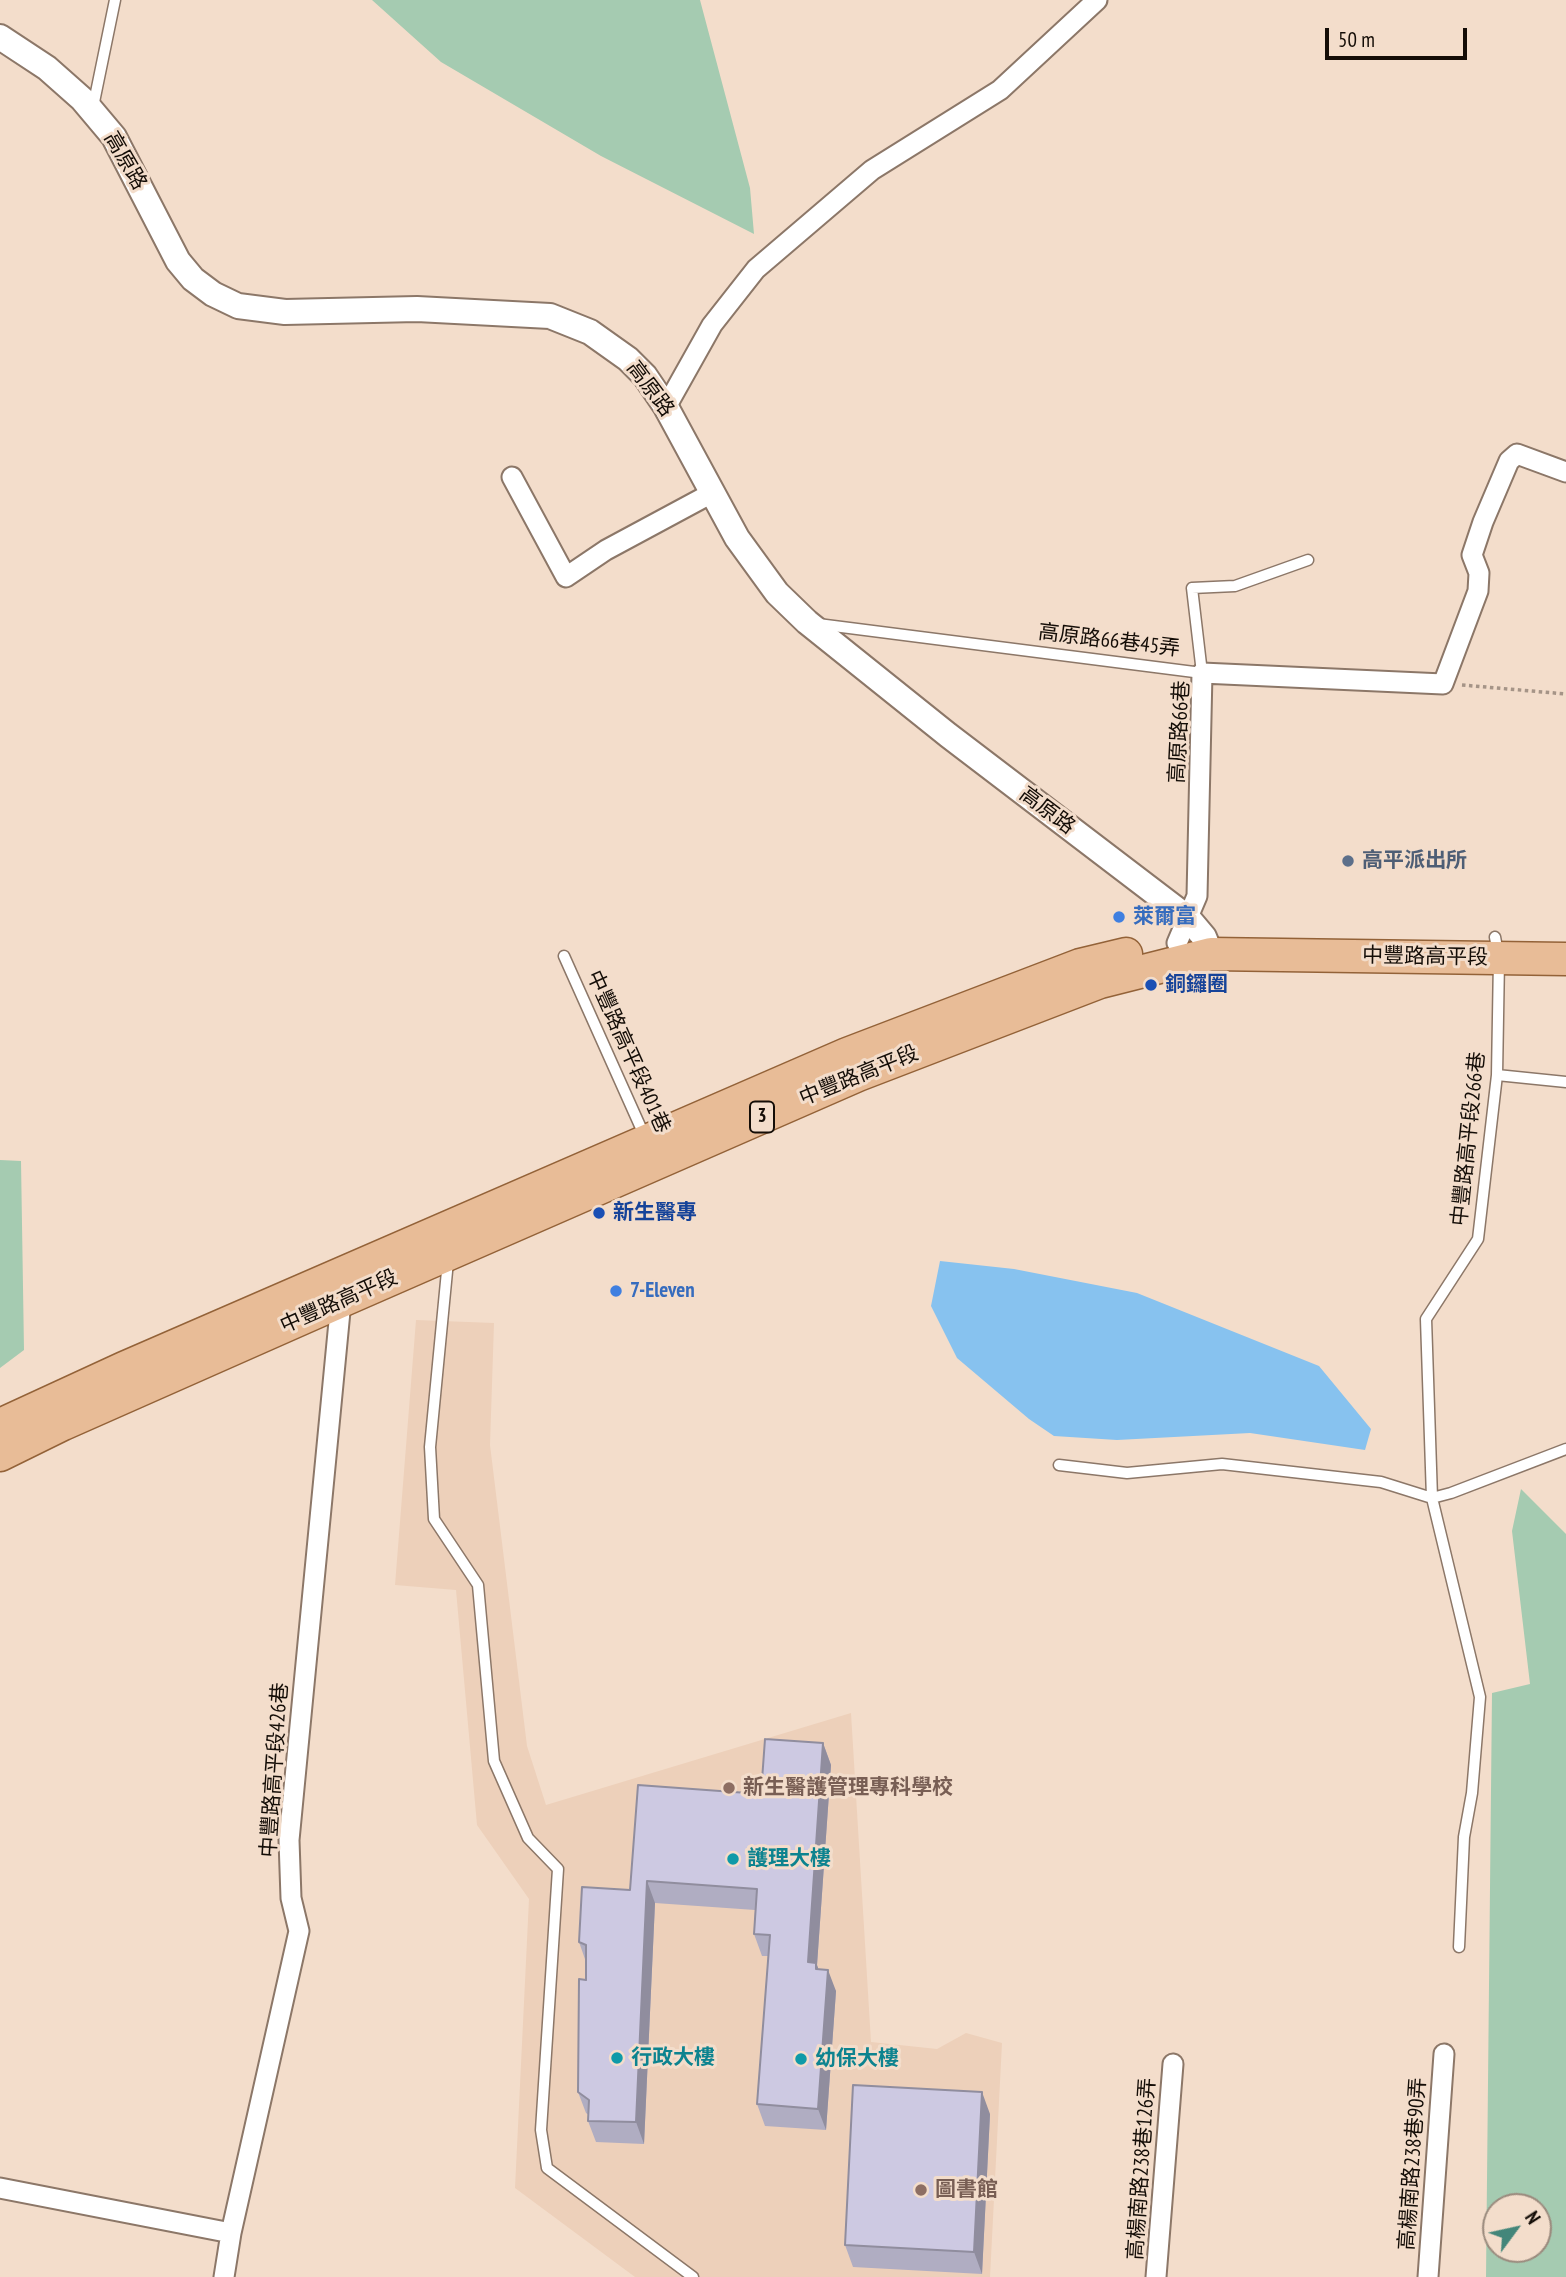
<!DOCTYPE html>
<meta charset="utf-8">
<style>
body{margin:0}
#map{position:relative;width:1566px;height:2277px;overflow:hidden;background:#f3ddcb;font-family:"PT Sans Narrow",sans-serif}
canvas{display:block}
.north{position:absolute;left:1482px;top:2193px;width:70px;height:70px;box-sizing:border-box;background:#f3ddcb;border:2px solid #9a8a7d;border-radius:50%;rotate:57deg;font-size:19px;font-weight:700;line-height:28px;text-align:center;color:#140d07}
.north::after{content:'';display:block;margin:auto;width:24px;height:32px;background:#43867a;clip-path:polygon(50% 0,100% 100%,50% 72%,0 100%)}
.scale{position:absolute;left:1325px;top:28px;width:142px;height:32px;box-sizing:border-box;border:4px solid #140d07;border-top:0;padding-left:9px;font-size:21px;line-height:24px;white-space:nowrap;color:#140d07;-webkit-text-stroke:5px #f3ddcb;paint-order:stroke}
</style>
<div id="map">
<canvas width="1566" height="2277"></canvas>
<div class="north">N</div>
<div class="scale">50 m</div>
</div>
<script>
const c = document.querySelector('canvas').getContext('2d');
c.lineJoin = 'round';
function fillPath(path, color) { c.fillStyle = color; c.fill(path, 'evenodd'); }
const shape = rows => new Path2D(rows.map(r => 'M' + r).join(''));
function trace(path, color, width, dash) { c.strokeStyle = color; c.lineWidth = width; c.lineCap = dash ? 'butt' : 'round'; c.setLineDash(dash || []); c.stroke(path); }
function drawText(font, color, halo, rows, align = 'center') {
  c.font = font + ' "PT Sans Narrow","Noto Sans TC",sans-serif'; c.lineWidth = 6; c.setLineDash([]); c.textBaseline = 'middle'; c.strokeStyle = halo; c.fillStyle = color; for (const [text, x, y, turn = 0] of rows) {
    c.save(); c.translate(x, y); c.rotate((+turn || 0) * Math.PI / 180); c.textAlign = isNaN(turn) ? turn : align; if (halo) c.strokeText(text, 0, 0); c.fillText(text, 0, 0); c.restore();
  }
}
fillPath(shape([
 [416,1320,494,1323,490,1445,527,1746,546,1805,851,1713,871,2042,937,2049,966,2033,1002,2043,990,2277,635,2277,515,2188,529,1899,477,1825,456,1590,395,1585]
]), '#edd0ba');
fillPath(shape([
 [372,0,700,0,750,188,754,234,601,156,441,62],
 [0,1160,21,1161,24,1350,0,1368],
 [1521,1489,1566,1534,1566,2277,1486,2277,1492,1693,1530,1684,1512,1531],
 [1496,2207,1538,2207,1538,2249,1496,2249]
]), '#a5cbb1');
fillPath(shape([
 [940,1261,1014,1269,1137,1293,1319,1366,1371,1429,1365,1450,1250,1433,1117,1440,1054,1436,1029,1419,957,1358,931,1306]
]), '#87c2ef');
const service = shape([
 [93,107,115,0],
 [818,624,1202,673,1192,588,1235,586,1308,560],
 [564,956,645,1137],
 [1497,1075,1566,1082],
 [448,1261,430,1447,434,1519,478,1585,494,1761,528,1838,558,1869,541,2130,547,2168,693,2277],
 [1059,1465,1127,1473,1222,1464,1381,1482,1432,1498,1426,1319,1478,1239,1497,1075,1499,959,1495,937],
 [1459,1947,1464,1837,1472,1793,1480,1697,1432,1498,1451,1493,1566,1449]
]);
const minor = shape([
 [666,407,712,325,756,269,872,170,1000,90,1097,0],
 [512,477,566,577,606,550,712,493],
 [1177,943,1197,896,1202,673,1443,684,1478,591,1479,573,1472,555,1483,522,1509,461,1517,454,1566,472],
 [0,2188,231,2233],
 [224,2277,231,2233,299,1931,291,1898,289,1840,341,1301],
 [1156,2277,1173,2064],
 [1428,2277,1444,2054]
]);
const tertiary = shape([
 [0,37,47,68,82,99,114,137,178,261,193,279,213,294,238,306,285,312,417,309,550,316,590,332,628,359,645,376,666,407,737,538,777,593,807,622,948,735,1188,918,1204,937,1211,954]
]);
const primary = shape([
 [0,1425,124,1368,847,1054,1080,965,1126,954],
 [0,1455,63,1424,341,1301,858,1075,1100,982,1211,954,1566,959]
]);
trace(service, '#8c7768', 13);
trace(minor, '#8c7768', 23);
trace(tertiary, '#8c7768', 28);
trace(primary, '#936238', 35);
trace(shape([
 [1462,685,1566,694]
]), '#a59487', 3.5, [3.5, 3.5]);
trace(service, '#fff', 10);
trace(minor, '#fff', 19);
trace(tertiary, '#fff', 24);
trace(primary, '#e8bc97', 32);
fillPath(shape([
 [823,1743,831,1765,817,1965,818,1969,836,1991,826,2130,765,2126,757,2104,768,1956,762,1956,754,1934,755,1910,655,1903,644,2144,596,2142,588,2121,589,2115,586,2113,578,2092,586,1962,579,1942,630,1890,761,1794],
 [990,2114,982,2274,853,2267,845,2245]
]), '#b0adc2');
fillPath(shape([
 [823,1743,831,1765,817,1965,824,1985,808,1962],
 [647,1881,655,1903,644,2144,636,2122],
 [828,1970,836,1991,826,2130,818,2109],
 [982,2092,990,2114,982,2274,974,2252]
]), '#908d9e');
const building = shape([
 [765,1739,823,1743,808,1962,816,1963,816,1969,828,1970,818,2109,757,2104,770,1935,754,1934,757,1889,647,1881,636,2122,588,2121,589,2100,578,2092,579,1979,586,1980,586,1945,579,1942,582,1887,630,1890,638,1785,761,1794,765,1739],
 [853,2085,982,2092,974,2252,845,2245,853,2085]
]);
fillPath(building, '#cdc9e2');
trace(building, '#908d9e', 2);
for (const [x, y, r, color] of [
 [1348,861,7,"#5c6f8a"],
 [1119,917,7,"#3f7fe0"],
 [1151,985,7,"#1a4fb4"],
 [599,1213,7,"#1a4fb4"],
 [616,1291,7,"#3f7fe0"],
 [729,1788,7,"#8d6e63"],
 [733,1859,7,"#0f9aa8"],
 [617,2058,7,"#0f9aa8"],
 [801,2059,7,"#0f9aa8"],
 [921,2190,7,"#8d6e63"]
]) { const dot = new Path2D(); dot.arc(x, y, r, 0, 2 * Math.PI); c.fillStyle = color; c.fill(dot); trace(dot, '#f3ddcb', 2.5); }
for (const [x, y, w] of [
 [762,1117,24]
]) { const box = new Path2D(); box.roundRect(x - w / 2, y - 15.5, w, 31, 5); c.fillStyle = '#f3ddcb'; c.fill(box); trace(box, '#140d07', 2); }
drawText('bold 19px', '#140d07', null, [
 ["3",762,1117]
]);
drawText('21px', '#140d07', '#f3ddcb', [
 ["高原路",125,161,60],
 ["高原路",650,389,53],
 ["高原路66巷45弄",1109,641,7],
 ["高原路66巷",1180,732,-87],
 ["高原路",1047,811,37],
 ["中豐路高平段",1425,957,1],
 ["中豐路高平段401巷",628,1052,66],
 ["中豐路高平段",859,1076,-22],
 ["中豐路高平段266巷",1469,1139,-84],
 ["中豐路高平段",339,1302,-24],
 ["中豐路高平段426巷",275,1770,-86],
 ["高楊南路238巷90弄",1413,2164,-86],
 ["高楊南路238巷126弄",1142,2169,-86]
]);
drawText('bold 21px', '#4e5e75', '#f3ddcb', [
 ["高平派出所",1362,861]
], 'left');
drawText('bold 21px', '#366cbe', '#f3ddcb', [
 ["萊爾富",1133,917],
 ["7-Eleven",630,1291]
], 'left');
drawText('bold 21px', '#164399', '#f3ddcb', [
 ["銅鑼圈",1165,985],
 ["新生醫專",613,1213]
], 'left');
drawText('bold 21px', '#785e54', '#f3ddcb', [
 ["新生醫護管理專科學校",743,1788],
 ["圖書館",935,2190]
], 'left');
drawText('bold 21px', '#0d838f', '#f3ddcb', [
 ["護理大樓",747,1859],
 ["行政大樓",631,2058],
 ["幼保大樓",815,2059]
], 'left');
</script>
